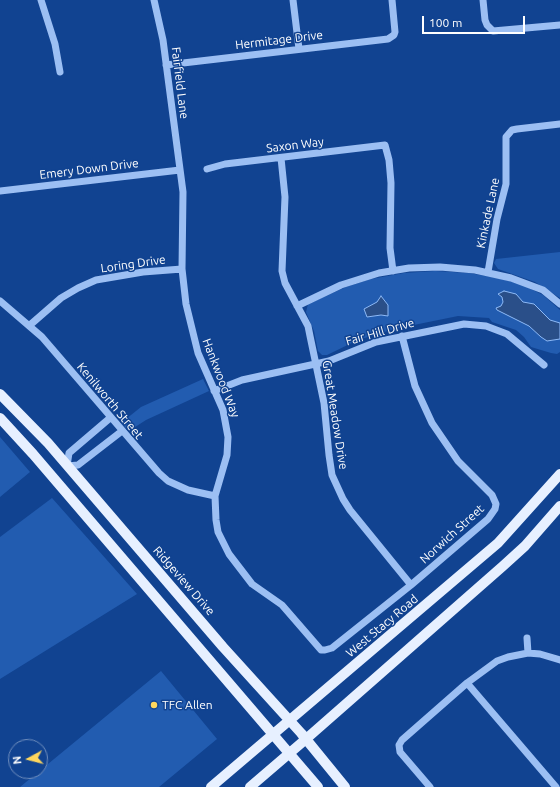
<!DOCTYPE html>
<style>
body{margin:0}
#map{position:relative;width:560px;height:787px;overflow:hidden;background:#114391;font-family:Ubuntu,sans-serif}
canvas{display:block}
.north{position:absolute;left:8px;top:739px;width:40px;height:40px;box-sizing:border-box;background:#114391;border:1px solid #708ebd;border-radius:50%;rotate:263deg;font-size:11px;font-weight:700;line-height:16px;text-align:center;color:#fff}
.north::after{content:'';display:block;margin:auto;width:14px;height:18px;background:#ffd75d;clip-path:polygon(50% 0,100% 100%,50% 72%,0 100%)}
.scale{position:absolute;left:422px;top:16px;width:103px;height:18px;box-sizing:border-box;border:2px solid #fff;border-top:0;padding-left:5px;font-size:12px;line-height:14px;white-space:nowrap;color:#fff;-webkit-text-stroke:3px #114391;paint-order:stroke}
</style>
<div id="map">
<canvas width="560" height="787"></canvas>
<div class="north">N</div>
<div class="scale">100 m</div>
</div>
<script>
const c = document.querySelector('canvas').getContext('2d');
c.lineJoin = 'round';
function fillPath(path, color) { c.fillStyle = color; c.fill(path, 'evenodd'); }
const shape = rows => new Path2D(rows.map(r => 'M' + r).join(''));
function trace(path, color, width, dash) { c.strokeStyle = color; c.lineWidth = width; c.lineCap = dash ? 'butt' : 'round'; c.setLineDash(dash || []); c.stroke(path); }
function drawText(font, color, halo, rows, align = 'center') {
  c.font = font + ' Ubuntu,sans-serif'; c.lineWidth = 3; c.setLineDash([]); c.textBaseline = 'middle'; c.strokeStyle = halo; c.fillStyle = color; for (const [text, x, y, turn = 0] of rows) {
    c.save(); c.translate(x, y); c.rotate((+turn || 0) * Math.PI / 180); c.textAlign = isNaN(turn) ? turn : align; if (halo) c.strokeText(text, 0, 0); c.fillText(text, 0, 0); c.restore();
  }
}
fillPath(shape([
 [560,252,560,298,535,282,498,269,494,263,496,259],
 [435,271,469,273,498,278,521,284,543,295,560,310,560,352,557,354,551,353,531,347,524,337,516,330,492,322,489,318,458,316,394,329,358,340,327,355,322,355,318,351,314,331,306,312,308,304,346,287,371,279,404,273],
 [203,379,209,391,146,420,129,431,121,423,141,407],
 [0,437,30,472,0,497],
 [52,498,137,594,0,679,0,537],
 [161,671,217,739,159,787,20,787]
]), '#225cb0');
const water = shape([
 [504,291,516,294,523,302,534,304,550,320,560,323,560,339,547,341,541,337,529,326,497,310,496,308,501,306,503,302,502,297,498,294,504,291],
 [381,296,388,305,388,316,381,315,367,317,364,309,377,302,381,296]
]);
fillPath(water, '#2a4f89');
trace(water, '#8db9f6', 1);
trace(shape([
 [41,0,55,44,60,72],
 [154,0,163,40,183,192,182,269,186,304,198,353,223,410,228,437,227,455,215,496,216,520,218,532,229,554,252,584,282,605,321,650,325,650,332,648,411,585,488,519,495,509,496,504,492,495,458,461,432,423,415,386,402,336],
 [293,0,299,49],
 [483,0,485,20,487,25,493,31,560,25],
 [166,65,388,39,394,35,395,32,392,0],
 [281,158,285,197,282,271,285,283,308,326,310,336,324,403,329,455,332,475,343,499,350,510,411,585],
 [207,169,225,164,385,145,389,160,391,183,390,248,393,271],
 [0,191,180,170],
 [488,272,497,219,506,184,506,137,512,130,517,129,560,124],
 [0,301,42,337,159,473,168,481,188,490,215,496],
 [297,306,341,285,379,273,409,268,440,267,475,270,511,278,543,290,560,304],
 [30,325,61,298,78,288,96,280,143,272,182,269],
 [214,391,242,380,329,361,376,342,464,324,486,326,507,334,544,365],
 [110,418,69,453,67,466,78,465,122,431],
 [527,638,528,653],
 [467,683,556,787],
 [430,787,400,752,399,745,402,740,467,683,497,661,508,657,528,653,540,654,560,660]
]), '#9cbff3', 7);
trace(shape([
 [0,394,48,443,223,647,301,733,345,787],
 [0,418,33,454,318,787],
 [211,787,498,543,560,474],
 [250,787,306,739,503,566,525,546,560,506]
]), '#e7f0ff', 10);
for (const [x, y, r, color] of [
 [154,705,4,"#ffd75d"]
]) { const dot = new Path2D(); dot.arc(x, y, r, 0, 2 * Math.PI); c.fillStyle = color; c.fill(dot); trace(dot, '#114391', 1.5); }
drawText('12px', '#fff', '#114391', [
 ["Hermitage Drive",279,40,-7],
 ["Fairfield Lane",180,83,83],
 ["Saxon Way",295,145,-7],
 ["Emery Down Drive",89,169,-7],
 ["Kinkade Lane",488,213,-78],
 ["Loring Drive",133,264,-8],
 ["Fair Hill Drive",380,332,-16],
 ["Hankwood Way",221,378,69],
 ["Kenilworth Street",110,401,50],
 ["Great Meadow Drive",335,415,81],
 ["Norwich Street",452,534,-42],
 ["Ridgeview Drive",184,581,49],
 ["West Stacy Road",382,626,-40]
]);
drawText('12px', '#fff', '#114391', [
 ["TFC Allen",162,705]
], 'left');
</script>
